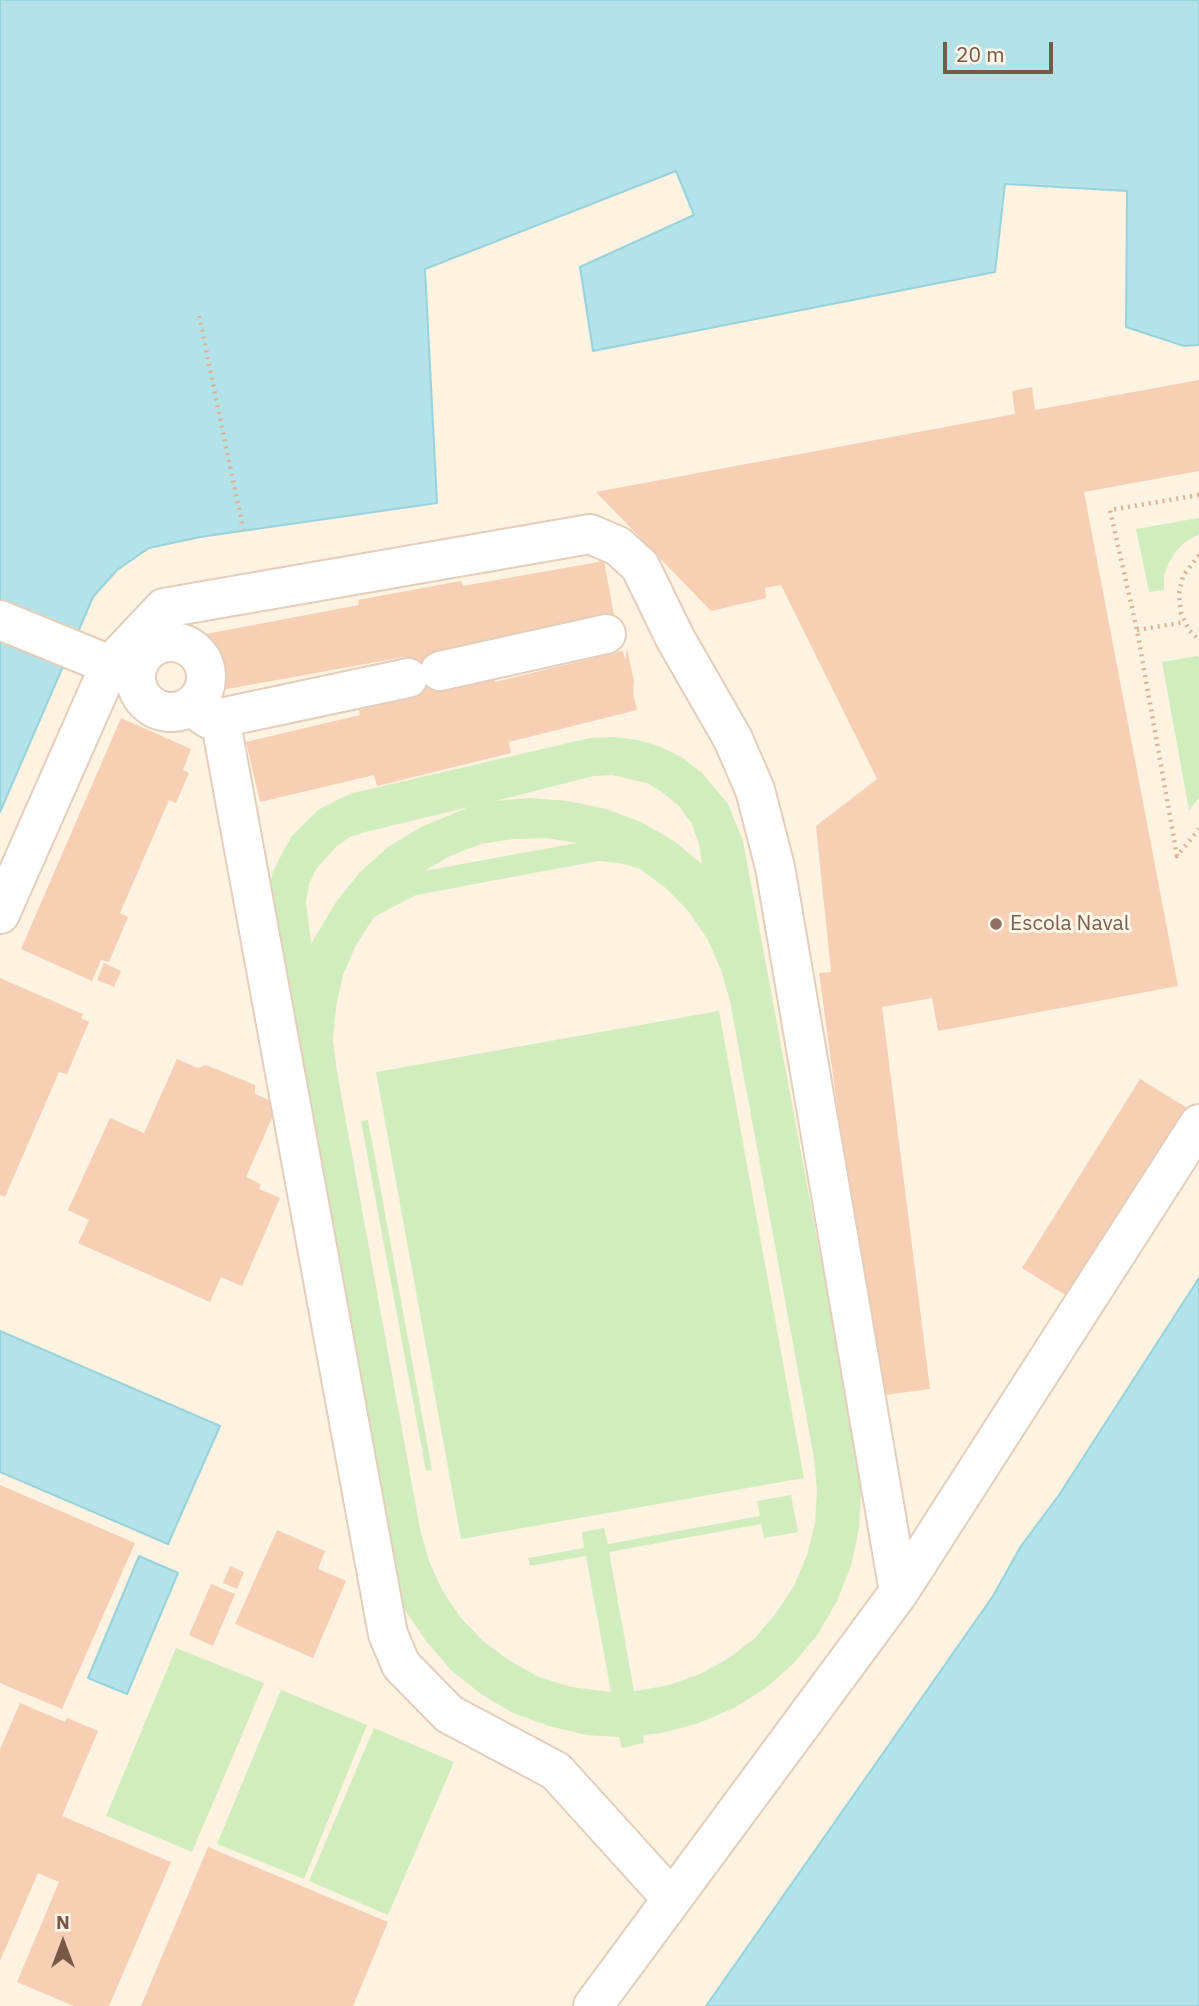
<!DOCTYPE html>
<style>
body{margin:0}
#map{position:relative;width:1199px;height:2006px;overflow:hidden;background:#fef2e0;font-family:"IBM Plex Sans",sans-serif}
canvas{display:block}
.north{position:absolute;left:28px;top:1908px;width:70px;height:70px;-webkit-text-stroke:5px #fff6e8;paint-order:stroke;rotate:0deg;font-size:19px;font-weight:700;line-height:28px;text-align:center;color:#775745}
.north::after{content:'';display:block;margin:auto;width:24px;height:32px;background:#775745;clip-path:polygon(50% 0,100% 100%,50% 72%,0 100%)}
.scale{position:absolute;left:943px;top:42px;width:110px;height:32px;box-sizing:border-box;border:4px solid #775745;border-top:0;padding-left:9px;font-size:21px;line-height:24px;white-space:nowrap;color:#775745;-webkit-text-stroke:5px #fff6e8;paint-order:stroke}
</style>
<div id="map">
<canvas width="1199" height="2006"></canvas>
<div class="north">N</div>
<div class="scale">20 m</div>
</div>
<script>
const c = document.querySelector('canvas').getContext('2d');
c.lineJoin = 'round';
function fillPath(path, color) { c.fillStyle = color; c.fill(path, 'evenodd'); }
const shape = rows => new Path2D(rows.map(r => 'M' + r).join(''));
function trace(path, color, width, dash) { c.strokeStyle = color; c.lineWidth = width; c.lineCap = dash ? 'butt' : 'round'; c.setLineDash(dash || []); c.stroke(path); }
function drawText(font, color, halo, rows, align = 'center') {
  c.font = font + ' "IBM Plex Sans",sans-serif'; c.lineWidth = 6; c.setLineDash([]); c.textBaseline = 'middle'; c.strokeStyle = halo; c.fillStyle = color; for (const [text, x, y, turn = 0] of rows) {
    c.save(); c.translate(x, y); c.rotate((+turn || 0) * Math.PI / 180); c.textAlign = isNaN(turn) ? turn : align; if (halo) c.strokeText(text, 0, 0); c.fillText(text, 0, 0); c.restore();
  }
}
fillPath(shape([
 [1199,518,1199,534,1185,542,1175,552,1169,563,1164,575,1164,590,1149,592,1136,529],
 [1197,656,1199,657,1199,798,1189,810,1162,662],
 [614,737,638,740,661,747,683,758,702,773,728,804,743,841,857,1453,861,1491,859,1529,851,1566,837,1601,818,1634,794,1663,766,1688,734,1708,699,1723,662,1733,643,1735,644,1743,622,1748,619,1737,586,1735,549,1726,513,1713,481,1694,451,1670,426,1641,405,1610,390,1575,269,889,273,871,291,837,318,810,335,801,353,793,590,738],
 [612,775,647,783,662,792,679,806,692,824,699,844,702,864,674,841,641,822,606,809,568,801,530,798,495,801,594,776],
 [469,807,421,827,388,847,360,872,336,902,311,944,306,902,309,884,316,869,337,846,350,837,365,832],
 [547,838,577,843,424,871,450,856,481,844,514,839],
 [598,861,620,863,640,869,667,889,689,912,708,940,721,970,730,1001,814,1458,817,1490,815,1523,807,1555,794,1586,776,1613,755,1638,729,1658,700,1674,669,1685,636,1691,634,1691,609,1552,761,1524,764,1538,798,1532,791,1495,757,1501,760,1516,608,1544,604,1528,582,1532,584,1548,528,1558,530,1566,586,1556,611,1692,571,1687,539,1677,510,1661,483,1641,461,1618,442,1590,429,1561,420,1529,337,1072,333,1040,336,1007,343,975,356,945,374,917,416,895],
 [719,1011,804,1478,461,1539,376,1072],
 [368,1120,432,1470,426,1471,361,1121],
 [176,1648,264,1683,192,1852,106,1816],
 [281,1690,367,1725,304,1879,217,1844],
 [374,1728,454,1762,388,1915,309,1881]
]), '#d1edbd');
const water = shape([
 [0,0,1199,0,1199,345,1184,346,1126,327,1127,191,1005,184,995,272,593,351,580,267,694,215,676,171,425,269,437,503,200,537,149,548,117,570,93,597,0,812,0,0],
 [1199,1278,1199,2006,706,2006,993,1596,1021,1546,1059,1495,1199,1278],
 [0,1331,220,1426,168,1544,0,1472,0,1331],
 [139,1556,178,1573,127,1694,88,1678,139,1556]
]);
fillPath(water, '#b3e2e9');
trace(water, '#98d2dc', 2);
fillPath(shape([
 [1199,380,1199,471,1084,492,1178,986,938,1031,932,998,882,1007,930,1389,877,1396,819,973,831,972,816,826,877,779,781,585,765,588,766,598,711,611,596,492,1015,414,1012,391,1032,387,1035,410],
 [604,561,615,620,435,652,440,671,493,677,495,682,623,651,625,660,627,649,634,681,633,694,637,710,509,742,511,753,377,786,374,775,260,802,246,742,360,715,359,710,410,698,404,657,216,691,206,634,359,605,358,600,461,581,463,586],
 [121,718,191,749,183,770,189,773,176,803,169,800,120,913,128,917,109,962,101,960,92,981,21,949],
 [104,963,121,971,114,987,97,980],
 [0,978,83,1014,81,1018,89,1022,67,1074,59,1072,5,1197,0,1195],
 [177,1059,198,1068,206,1065,255,1085,255,1094,278,1104,246,1177,261,1184,259,1189,280,1198,242,1286,221,1277,210,1302,78,1243,89,1220,68,1210,110,1118,144,1133],
 [1140,1079,1194,1112,1075,1301,1022,1268],
 [0,1485,135,1543,62,1709,0,1683],
 [277,1530,325,1551,318,1569,346,1581,313,1658,235,1624],
 [230,1566,244,1572,237,1589,223,1583],
 [211,1584,235,1594,213,1646,189,1635],
 [20,1703,65,1722,67,1718,98,1731,62,1816,171,1862,109,2006,74,2006,17,1982,59,1882,38,1873,0,1961,0,1749],
 [208,1847,388,1922,353,2006,141,2006]
]), '#f6cfb5');
const minor = shape([
 [0,620,110,665,135,672],
 '136 677a35 35 0 1 1 70 0a35 35 0 1 1-70 0Z',
 [440,671,606,634],
 [191,707,209,719,220,718,408,678],
 [220,718,388,1634,401,1665,449,1714,556,1771,672,1899],
 [0,914,110,665,164,608,590,534,618,546,640,566,675,638,733,739,755,790,775,867,899,1592],
 [593,2006,899,1592,1199,1124]
]);
trace(minor, '#e3cebb', 42);
trace(shape([
 [199,316,243,529],
 [1199,495,1110,510,1137,630,1177,856,1199,829],
 [1199,555,1183,576,1179,594,1181,613,1189,630,1199,640],
 [1137,630,1185,622]
]), '#dbb298', 4.5, [2, 5]);
trace(minor, '#fff', 38);
for (const [x, y, r, color] of [
 [996,924,7,"#8d6e63"]
]) { const dot = new Path2D(); dot.arc(x, y, r, 0, 2 * Math.PI); c.fillStyle = color; c.fill(dot); trace(dot, '#fff6e8', 2.5); }
drawText('21px', '#785e54', '#fff6e8', [
 ["Escola Naval",1010,924]
], 'left');
</script>
